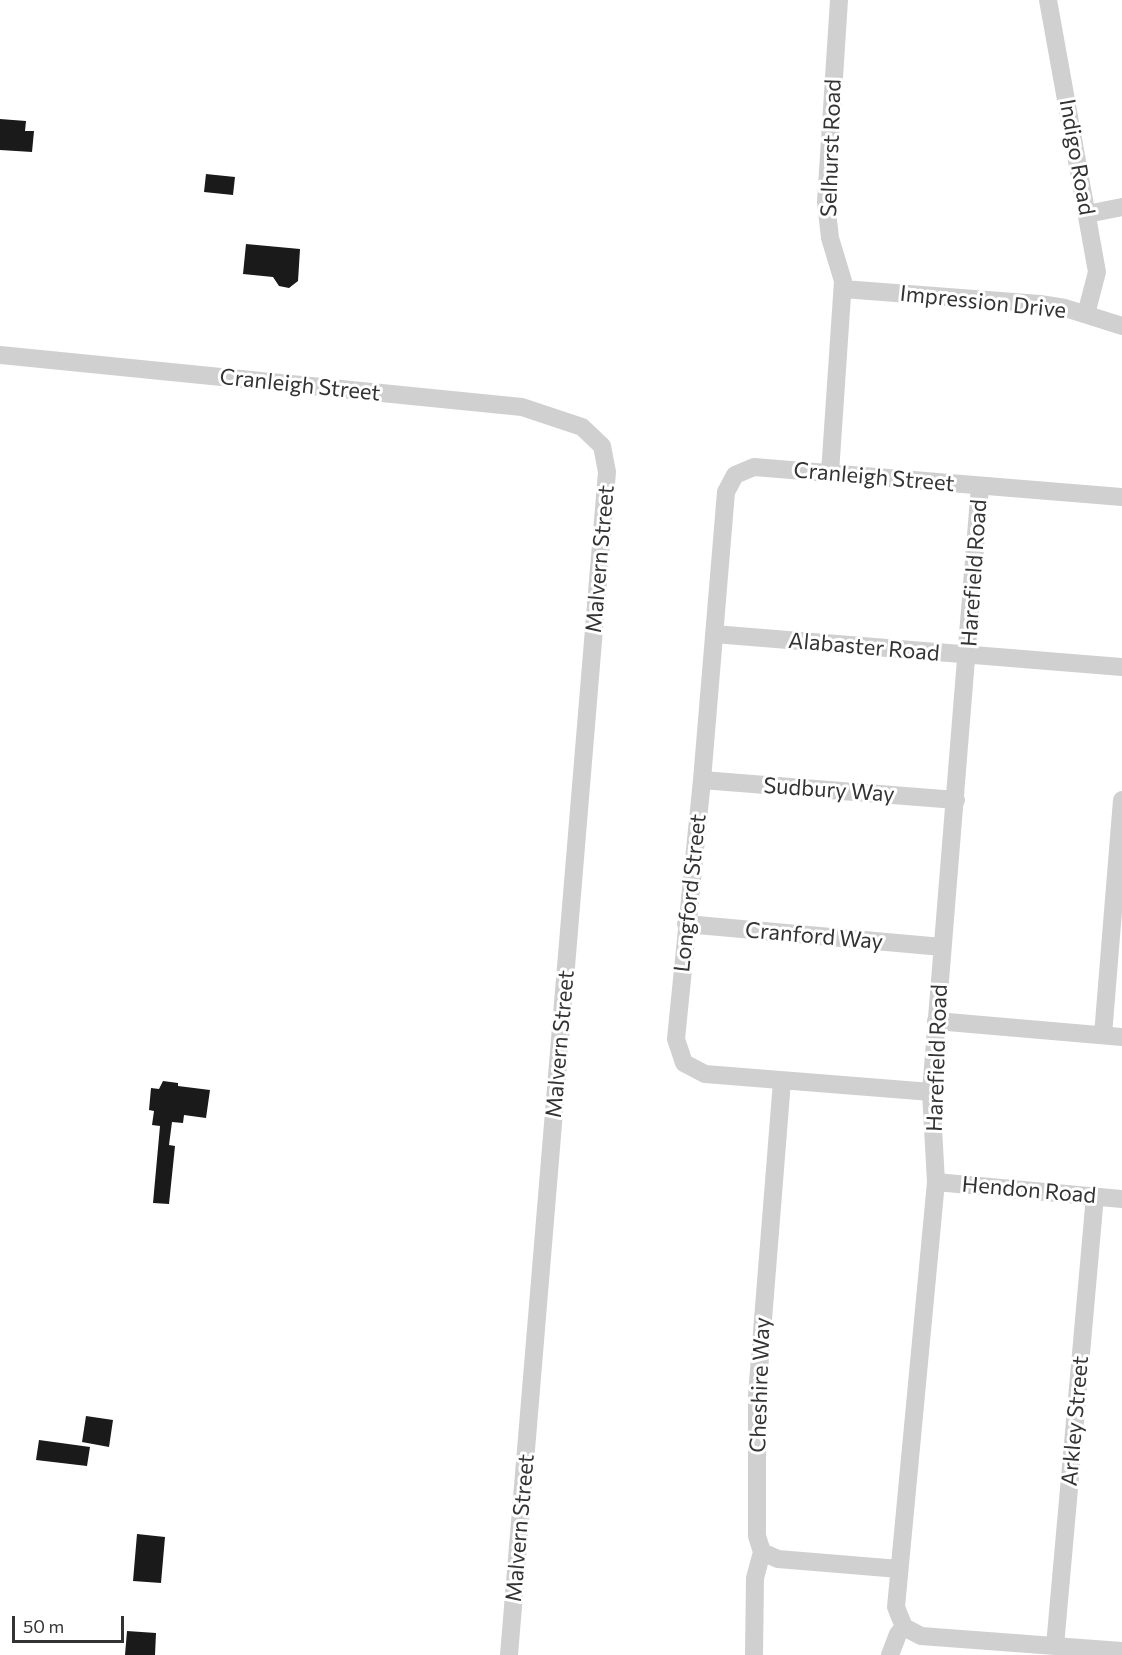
<!DOCTYPE html>
<style>
body{margin:0}
#map{position:relative;width:1122px;height:1655px;overflow:hidden;background:#fff;font-family:Commissioner,sans-serif}
canvas{display:block}
.scale{position:absolute;left:12px;top:1616px;width:112px;height:27px;box-sizing:border-box;border:3px solid #333;border-top:0;padding-left:8px;font-size:18px;line-height:21px;white-space:nowrap;color:#333;-webkit-text-stroke:4px #fff;paint-order:stroke}
</style>
<div id="map">
<canvas width="1122" height="1655"></canvas>
<div class="scale">50 m</div>
</div>
<script>
const c = document.querySelector('canvas').getContext('2d');
c.lineJoin = 'round';
function fillPath(path, color) { c.fillStyle = color; c.fill(path, 'evenodd'); }
const shape = rows => new Path2D(rows.map(r => 'M' + r).join(''));
function trace(path, color, width, dash) { c.strokeStyle = color; c.lineWidth = width; c.lineCap = dash ? 'butt' : 'round'; c.setLineDash(dash || []); c.stroke(path); }
function drawText(font, color, halo, rows, align = 'center') {
  c.font = font + ' Commissioner,sans-serif'; c.lineWidth = 6; c.setLineDash([]); c.textBaseline = 'middle'; c.strokeStyle = halo; c.fillStyle = color; for (const [text, x, y, turn = 0] of rows) {
    c.save(); c.translate(x, y); c.rotate((+turn || 0) * Math.PI / 180); c.textAlign = isNaN(turn) ? turn : align; if (halo) c.strokeText(text, 0, 0); c.fillText(text, 0, 0); c.restore();
  }
}
fillPath(shape([
 [0,119,26,121,25,131,34,131,32,152,0,150],
 [206,174,235,177,233,195,204,192],
 [246,244,300,249,298,281,289,288,279,286,273,277,243,274],
 [163,1081,178,1083,178,1086,210,1090,206,1118,184,1115,183,1123,172,1122,169,1145,175,1146,169,1204,153,1203,160,1126,152,1125,154,1111,149,1110,151,1088,159,1089],
 [86,1416,113,1420,109,1447,82,1442],
 [39,1440,90,1447,87,1466,36,1460],
 [137,1534,165,1537,161,1583,133,1581],
 [127,1631,156,1633,155,1655,125,1655]
]), '#1a1a1a');
trace(shape([
 [1048,0,1097,272,1086,314],
 [1087,214,1122,207],
 [843,289,1040,304,1065,308,1122,326],
 [0,355,522,407,582,427,602,446,607,472,509,1655],
 [830,473,843,281,830,238,826,202,839,0],
 [714,634,1122,667],
 [702,780,956,800],
 [686,924,942,947],
 [936,1021,1122,1037],
 [1103,1035,1122,800],
 [782,1081,757,1395,757,1536,762,1552,778,1559,899,1569],
 [931,1092,705,1074,684,1063,676,1039,702,780,726,492,735,475,754,467,1122,497],
 [936,1182,1122,1199],
 [904,1627,896,1607,936,1182,931,1092,980,486],
 [904,1627,921,1636,1122,1651],
 [1055,1646,1095,1196],
 [754,1655,755,1578,762,1552],
 [890,1655,898,1634,904,1627]
]), '#d0d0d0', 18);
drawText('22px', '#333', '#fff', [
 ["Selhurst Road",831,148,-88],
 ["Indigo Road",1077,157,80],
 ["Impression Drive",983,302,6],
 ["Cranleigh Street",300,385,6],
 ["Cranleigh Street",874,477,5],
 ["Malvern Street",600,559,-85],
 ["Harefield Road",974,573,-86],
 ["Alabaster Road",864,647,5],
 ["Sudbury Way",829,790,4],
 ["Longford Street",690,893,-84],
 ["Cranford Way",814,936,5],
 ["Malvern Street",560,1044,-85],
 ["Harefield Road",937,1058,-88],
 ["Hendon Road",1029,1190,5],
 ["Cheshire Way",760,1385,-88],
 ["Arkley Street",1075,1421,-85],
 ["Malvern Street",520,1528,-85]
]);
</script>
